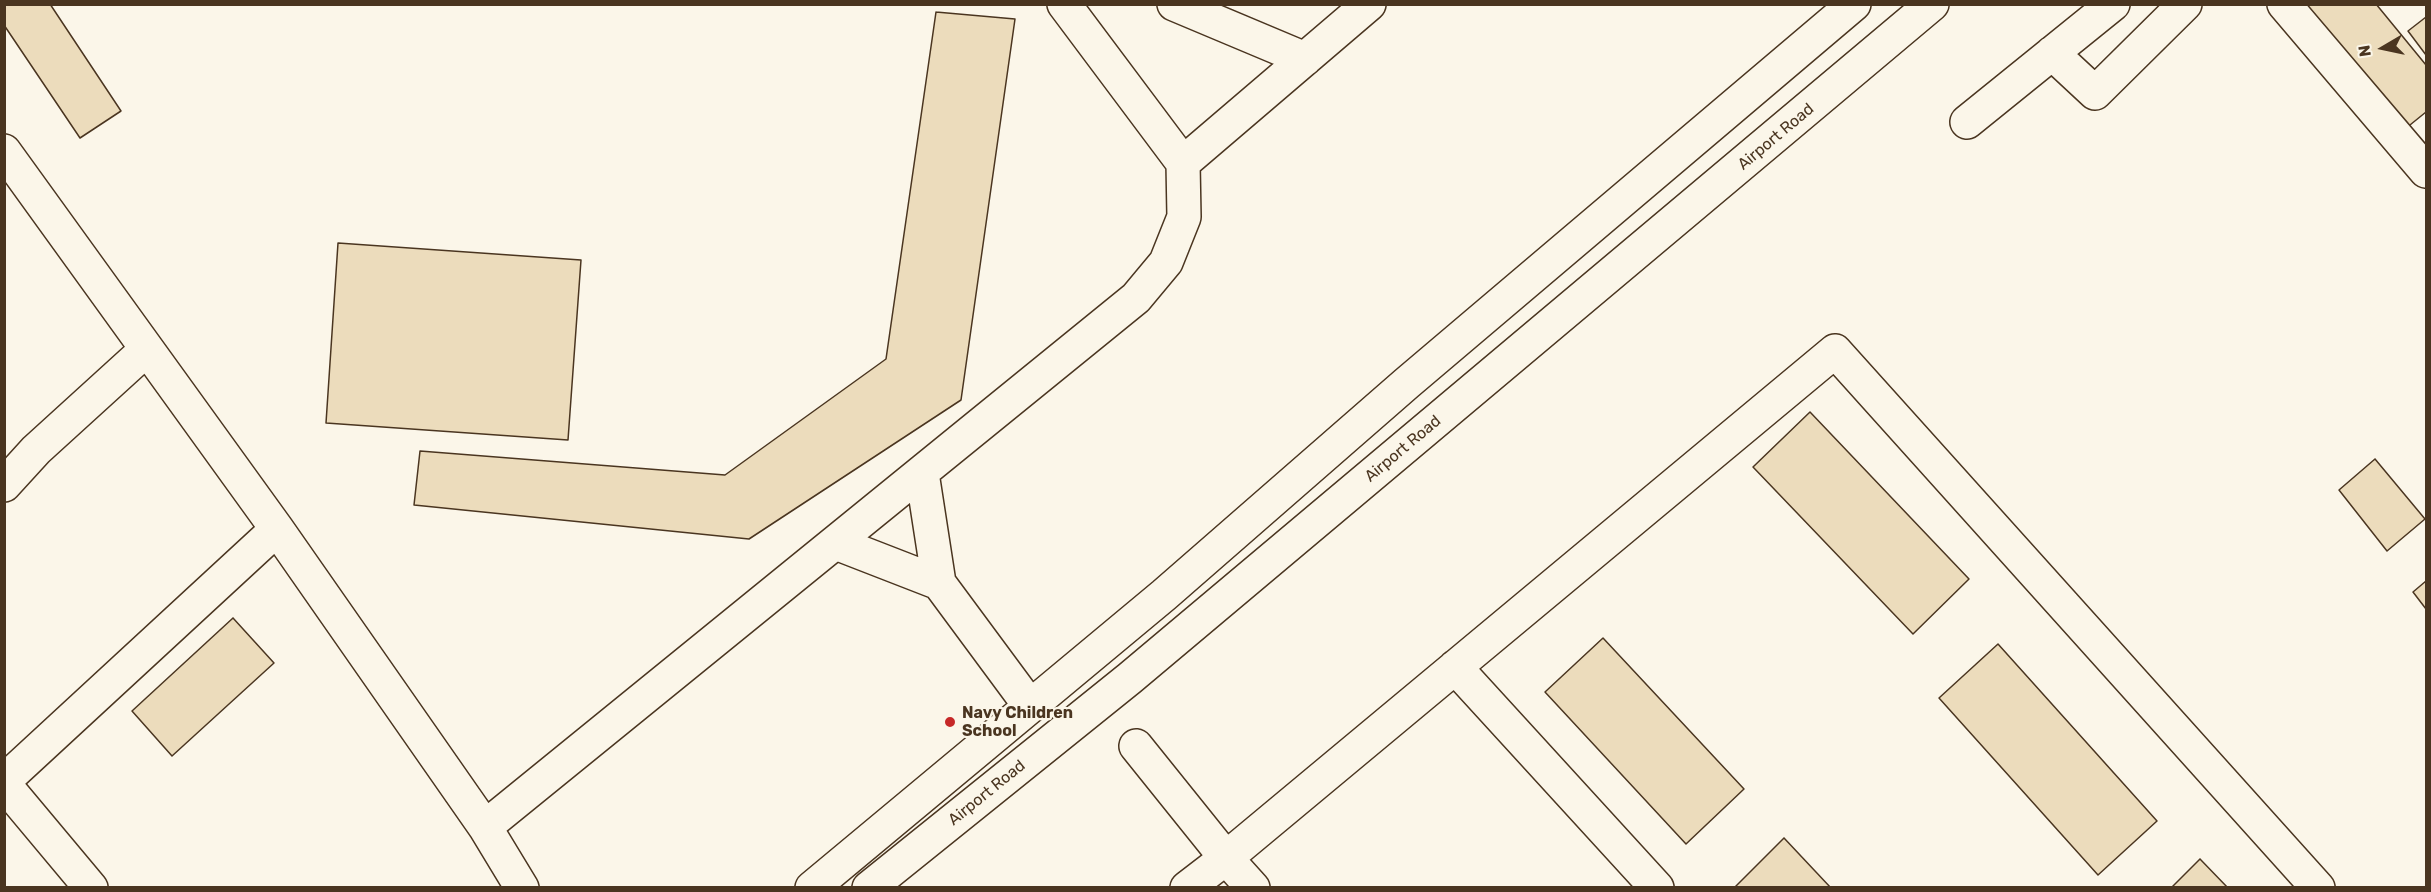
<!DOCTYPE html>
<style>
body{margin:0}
#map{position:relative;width:2431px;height:892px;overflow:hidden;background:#fbf6e9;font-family:Rubik,sans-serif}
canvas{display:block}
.frame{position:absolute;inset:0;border:6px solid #4a3520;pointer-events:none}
.north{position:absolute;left:2353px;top:18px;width:60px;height:60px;-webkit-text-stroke:4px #fbf6e9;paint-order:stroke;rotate:261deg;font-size:16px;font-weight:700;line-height:24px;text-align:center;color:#4a3520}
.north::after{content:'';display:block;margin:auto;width:21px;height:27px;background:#4a3520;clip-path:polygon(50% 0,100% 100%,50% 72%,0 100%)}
</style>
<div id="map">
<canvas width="2431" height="892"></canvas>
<div class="frame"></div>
<div class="north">N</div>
</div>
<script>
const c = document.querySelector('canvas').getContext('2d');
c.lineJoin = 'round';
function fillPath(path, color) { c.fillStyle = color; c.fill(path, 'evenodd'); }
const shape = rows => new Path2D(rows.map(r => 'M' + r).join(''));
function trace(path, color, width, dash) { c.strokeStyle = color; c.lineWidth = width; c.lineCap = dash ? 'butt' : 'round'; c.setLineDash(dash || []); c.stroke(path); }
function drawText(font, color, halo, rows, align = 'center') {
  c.font = font + ' Rubik,sans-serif'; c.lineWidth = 4.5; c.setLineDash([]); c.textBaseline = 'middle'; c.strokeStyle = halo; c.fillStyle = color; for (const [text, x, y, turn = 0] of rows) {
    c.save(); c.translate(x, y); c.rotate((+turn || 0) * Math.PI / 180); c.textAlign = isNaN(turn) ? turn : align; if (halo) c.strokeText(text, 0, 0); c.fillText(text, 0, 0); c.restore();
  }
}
const building = shape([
 [4,4,50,4,121,111,80,138,4,25,4,4],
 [2304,4,2376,4,2426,65,2426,112,2405,129,2304,4],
 [936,12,1015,19,961,400,749,539,414,505,420,451,725,475,886,359,936,12],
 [2426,17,2426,55,2408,31,2426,17],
 [338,243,581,260,568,440,326,423,338,243],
 [1810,412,1969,579,1913,634,1753,467,1810,412],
 [2375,459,2425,519,2387,551,2339,490,2375,459],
 [2426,581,2426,609,2413,592,2426,581],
 [233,618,274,663,172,756,132,711,233,618],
 [1603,638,1744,789,1686,844,1545,692,1603,638],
 [1998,644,2157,821,2098,875,1939,698,1998,644],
 [1784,838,1831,888,1734,888,1784,838],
 [2200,859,2228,888,2171,888,2200,859]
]);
fillPath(building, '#ecdcbc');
trace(building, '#4a3520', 1.5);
const minor = shape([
 [1174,4,1305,59],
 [2284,4,2426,171],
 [2052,53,2095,93,2185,4],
 [1967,122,2113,4],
 [4,151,277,529,485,827,522,888],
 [1183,163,1369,4],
 [922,473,939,583,1030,706],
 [4,485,36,450,147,349],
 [836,543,939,583],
 [1455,667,1657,888],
 [1136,746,1226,858,1253,888],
 [4,781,277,529],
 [4,784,91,888],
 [485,827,1136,298,1166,262,1184,217,1183,163,1064,4],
 [1187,888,1226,858,1835,351,2318,888]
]);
const highway = shape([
 [812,888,1164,595,1407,383,1854,4],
 [869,888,1130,678,1932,4]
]);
trace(minor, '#4a3520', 36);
trace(highway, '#4a3520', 36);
trace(minor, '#fbf6e9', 33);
trace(highway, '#fbf6e9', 33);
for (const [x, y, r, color] of [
 [950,722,6,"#c62828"]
]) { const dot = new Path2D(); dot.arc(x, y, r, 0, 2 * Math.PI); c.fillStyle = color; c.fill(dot); trace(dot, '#fbf6e9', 2); }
drawText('16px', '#4a3520', '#fbf6e9', [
 ["Airport Road",1776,137,-40],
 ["Airport Road",1403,449,-40],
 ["Airport Road",987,793,-39]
]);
drawText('bold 16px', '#4a3520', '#fbf6e9', [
 ["Navy Children",962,713],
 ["School",962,731]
], 'left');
</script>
